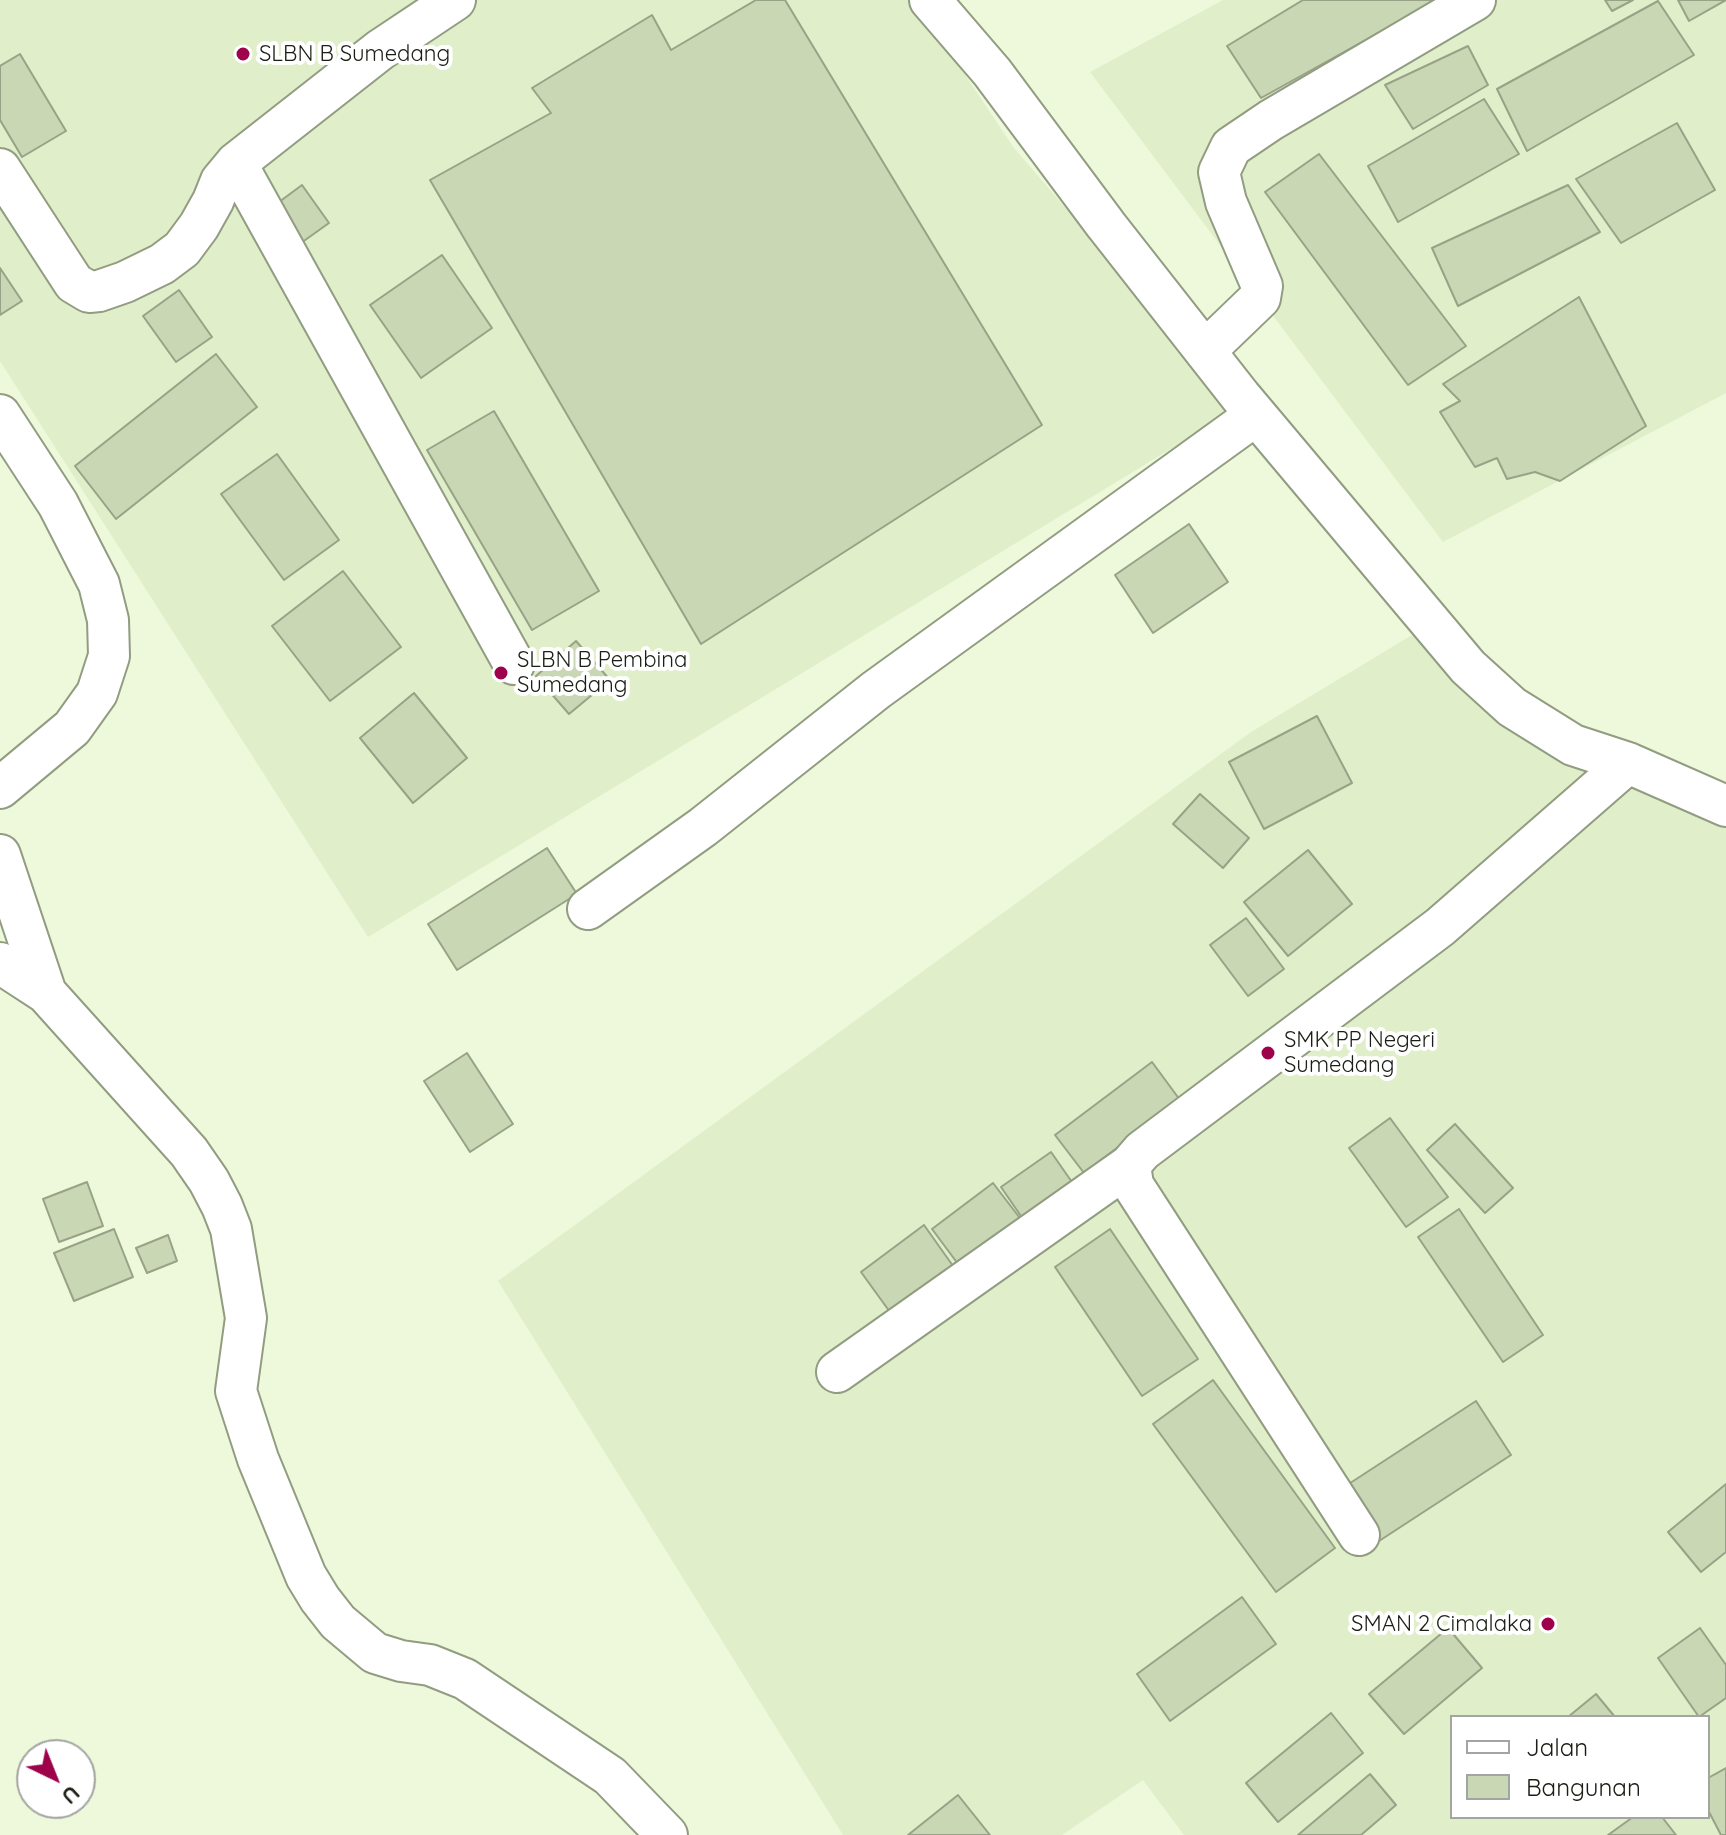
<!DOCTYPE html>
<style>
body{margin:0}
#map{position:relative;width:1726px;height:1835px;overflow:hidden;background:#eef9dc;font-family:Quicksand,sans-serif}
canvas{display:block}
.legend{position:absolute;left:1450px;top:1715px;width:260px;height:104px;box-sizing:border-box;background:#fff;border:2px solid #a3a5a1;margin:0;padding:10px 14px;list-style:none;font-size:24px;color:#1a1e14}
.legend li{display:flex;align-items:center;gap:16px;height:40px}
.legend b{width:40px;border:2px solid #a3a5a1}
.north{position:absolute;left:16px;top:1739px;width:80px;height:80px;box-sizing:border-box;background:#fff;border:2px solid #a3a5a1;border-radius:50%;rotate:137deg;font-size:22px;font-weight:700;line-height:32px;text-align:center;color:#1a1e14}
.north::after{content:'';display:block;margin:auto;width:28px;height:36px;background:#9d024a;clip-path:polygon(50% 0,100% 100%,50% 72%,0 100%)}
</style>
<div id="map">
<canvas width="1726" height="1835"></canvas>
<ul class="legend">
<li><b style="height:10px;background:#fff"></b>Jalan</li>
<li><b style="height:22px;background:#cad7b5"></b>Bangunan</li>
</ul>
<div class="north">U</div>
</div>
<script>
const c = document.querySelector('canvas').getContext('2d');
c.lineJoin = 'round';
function fillPath(path, color) { c.fillStyle = color; c.fill(path, 'evenodd'); }
const shape = rows => new Path2D(rows.map(r => 'M' + r).join(''));
function trace(path, color, width, dash) { c.strokeStyle = color; c.lineWidth = width; c.lineCap = dash ? 'butt' : 'round'; c.setLineDash(dash || []); c.stroke(path); }
function drawText(font, color, halo, rows, align = 'center') {
  c.font = font + ' Quicksand,sans-serif'; c.lineWidth = 8; c.setLineDash([]); c.textBaseline = 'middle'; c.strokeStyle = halo; c.fillStyle = color; for (const [text, x, y, turn = 0] of rows) {
    c.save(); c.translate(x, y); c.rotate((+turn || 0) * Math.PI / 180); c.textAlign = isNaN(turn) ? turn : align; if (halo) c.strokeText(text, 0, 0); c.fillText(text, 0, 0); c.restore();
  }
}
fillPath(shape([
 [0,0,915,0,1014,148,1238,408,368,937,0,361],
 [1223,0,1726,0,1726,393,1443,542,1090,72],
 [1422,629,1726,825,1726,1835,1184,1835,1143,1780,1062,1835,843,1835,498,1281,1251,732],
 [1452,1717,1708,1717,1708,1817,1452,1817]
]), '#e0eeca');
const building = shape([
 [756,0,785,0,1042,425,701,644,430,180,551,113,532,88,652,15,671,50,756,0],
 [1303,0,1438,0,1261,98,1227,46,1303,0],
 [1605,0,1633,0,1612,11,1605,0],
 [1678,0,1726,0,1689,21,1678,0],
 [1658,1,1694,55,1527,151,1497,89,1658,1],
 [1468,46,1488,85,1413,129,1385,85,1468,46],
 [20,54,66,131,22,157,0,120,0,66,20,54],
 [1484,99,1519,154,1398,222,1368,166,1484,99],
 [1677,123,1715,190,1621,243,1576,179,1677,123],
 [1319,154,1466,346,1408,385,1265,192,1319,154],
 [302,185,329,223,301,243,275,205,302,185],
 [1568,185,1600,232,1458,306,1432,248,1568,185],
 [442,255,492,328,421,378,370,305,442,255],
 [0,268,22,301,0,315,0,268],
 [179,290,212,337,176,362,143,316,179,290],
 [1579,297,1646,426,1560,481,1535,472,1507,479,1497,458,1475,467,1440,412,1460,401,1443,384,1579,297],
 [216,354,257,407,116,519,75,466,216,354],
 [494,411,599,591,532,630,427,450,494,411],
 [277,454,339,540,284,580,221,494,277,454],
 [1189,524,1228,582,1153,633,1115,575,1189,524],
 [343,571,401,647,330,701,272,626,343,571],
 [576,641,610,680,569,714,536,676,576,641],
 [414,693,467,758,413,803,360,738,414,693],
 [1317,716,1352,783,1264,829,1229,762,1317,716],
 [1200,794,1249,838,1223,868,1173,824,1200,794],
 [547,848,577,894,457,970,428,924,547,848],
 [1308,850,1352,904,1288,956,1244,902,1308,850],
 [1246,918,1284,969,1248,996,1210,945,1246,918],
 [467,1053,513,1124,470,1152,424,1081,467,1053],
 [1152,1062,1180,1100,1084,1173,1055,1135,1152,1062],
 [1390,1118,1448,1197,1406,1227,1349,1148,1390,1118],
 [1455,1124,1513,1188,1485,1213,1427,1150,1455,1124],
 [1051,1152,1074,1185,1023,1219,1001,1187,1051,1152],
 [87,1182,103,1226,59,1242,43,1199,87,1182],
 [993,1183,1026,1226,964,1272,932,1229,993,1183],
 [1459,1209,1543,1335,1503,1362,1418,1237,1459,1209],
 [924,1225,958,1273,895,1319,861,1272,924,1225],
 [114,1229,133,1277,74,1301,54,1253,114,1229],
 [1110,1229,1198,1359,1142,1396,1055,1267,1110,1229],
 [168,1235,177,1261,147,1273,136,1248,168,1235],
 [1213,1380,1335,1548,1276,1592,1153,1424,1213,1380],
 [1476,1401,1511,1455,1376,1543,1341,1489,1476,1401],
 [1726,1484,1726,1552,1701,1572,1668,1532,1726,1484],
 [1242,1597,1276,1644,1170,1721,1137,1674,1242,1597],
 [1448,1628,1482,1668,1404,1734,1369,1694,1448,1628],
 [1700,1628,1726,1665,1726,1698,1699,1717,1658,1658,1700,1628],
 [1596,1694,1615,1717,1568,1717,1596,1694],
 [1331,1713,1363,1753,1278,1822,1246,1783,1331,1713],
 [1726,1768,1726,1835,1721,1835,1708,1810,1708,1778,1726,1768],
 [1370,1774,1396,1805,1361,1835,1298,1835,1370,1774],
 [958,1795,990,1835,908,1835,958,1795],
 [1633,1817,1662,1817,1676,1835,1608,1835,1633,1817]
]);
fillPath(building, '#cad7b5');
trace(building, '#98a287', 2);
const minor = shape([
 [930,0,992,72,1106,225,1241,397,1468,667,1512,707,1573,745,1628,763,1726,806],
 [236,163,514,664],
 [0,169,74,283,89,292,99,291,125,282,162,264,182,249,199,226,213,201,221,181,236,163,380,50,455,0],
 [1205,351,1260,298,1262,286,1226,202,1219,172,1231,147,1271,120,1475,0],
 [0,415,58,504,99,584,108,620,109,656,97,693,72,728,0,788],
 [0,855,46,993],
 [588,909,703,827,876,690,1256,415],
 [0,963,46,993,189,1152,209,1181,222,1206,231,1229,246,1318,236,1391,258,1459,306,1576,320,1599,338,1622,375,1653,401,1661,430,1665,465,1679,610,1776,667,1835],
 [837,1372,1130,1165],
 [1359,1535,1133,1185,1130,1165,1142,1151,1440,927,1628,763]
]);
trace(minor, '#919c81', 44);
trace(minor, '#fff', 40);
for (const [x, y, r, color] of [
 [243,54,8,"#9d024a"],
 [501,673,8,"#9d024a"],
 [1268,1053,8,"#9d024a"],
 [1548,1624,8,"#9d024a"]
]) { const dot = new Path2D(); dot.arc(x, y, r, 0, 2 * Math.PI); c.fillStyle = color; c.fill(dot); trace(dot, '#fff', 3); }
drawText('22px', '#1a1e14', '#fff', [
 ["SLBN B Sumedang",259,54],
 ["SLBN B Pembina",517,660],
 ["Sumedang",517,685],
 ["SMK PP Negeri",1284,1040],
 ["Sumedang",1284,1065],
 ["SMAN 2 Cimalaka",1532,1624,"right"]
], 'left');
</script>
